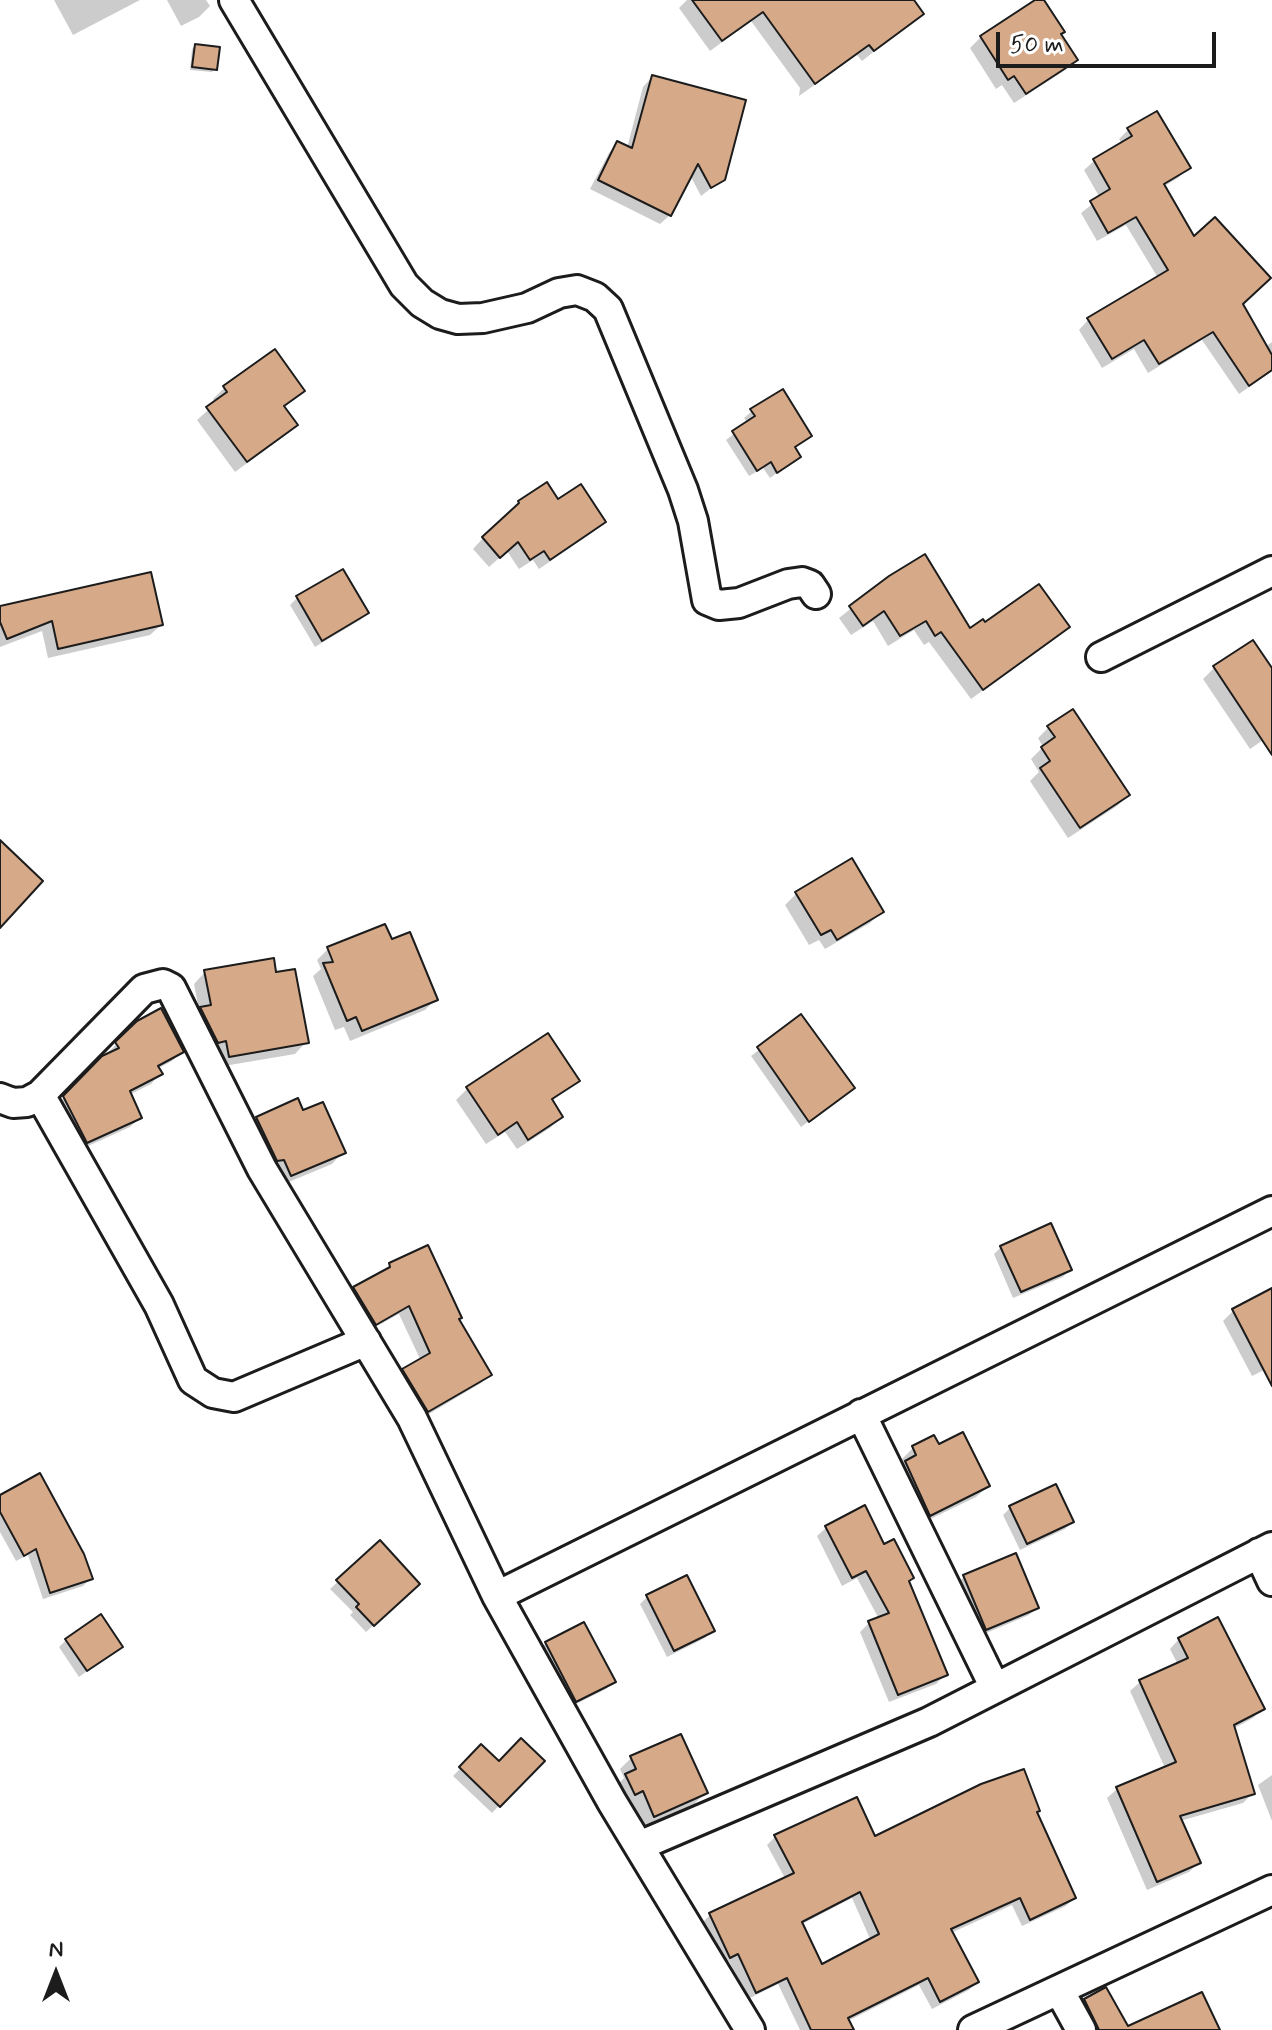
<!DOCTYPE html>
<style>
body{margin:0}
#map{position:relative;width:1272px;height:2030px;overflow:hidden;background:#fff;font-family:Mynerve,sans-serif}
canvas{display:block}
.north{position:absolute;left:16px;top:1934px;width:80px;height:80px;-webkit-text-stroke:6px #fff;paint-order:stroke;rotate:0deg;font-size:22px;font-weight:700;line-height:32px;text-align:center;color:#1c1c1c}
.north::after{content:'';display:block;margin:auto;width:28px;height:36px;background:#1c1c1c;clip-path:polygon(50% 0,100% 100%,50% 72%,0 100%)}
.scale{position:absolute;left:996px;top:32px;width:220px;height:36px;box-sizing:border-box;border:4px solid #1c1c1c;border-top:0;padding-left:10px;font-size:24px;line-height:28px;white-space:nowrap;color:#1c1c1c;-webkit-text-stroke:6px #fff;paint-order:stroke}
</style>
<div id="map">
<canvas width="1272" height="2030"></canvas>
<div class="north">N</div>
<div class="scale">50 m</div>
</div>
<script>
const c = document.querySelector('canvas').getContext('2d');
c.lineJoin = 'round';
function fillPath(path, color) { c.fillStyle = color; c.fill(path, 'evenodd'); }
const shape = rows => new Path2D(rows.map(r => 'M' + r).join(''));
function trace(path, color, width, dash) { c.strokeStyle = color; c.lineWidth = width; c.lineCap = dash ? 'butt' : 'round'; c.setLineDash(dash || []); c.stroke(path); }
fillPath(shape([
 [54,0,140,0,73,35],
 [167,0,206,0,210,6,199,17,181,26],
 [687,0,911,0,922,14,862,61,857,55,799,96,800,88,751,21,710,51,679,8],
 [1039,0,1042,0,1075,60,1064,71,1014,103,1002,85,996,89,970,48,981,37],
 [195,46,215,69,212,72,190,70,192,49],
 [652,77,723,179,701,196,690,175,670,215,660,224,590,189,609,153,618,143,627,148,643,87],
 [1129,129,1188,168,1178,178,1163,187,1193,239,1241,304,1265,347,1272,342,1272,371,1239,394,1202,340,1148,373,1134,349,1102,368,1079,330,1088,320,1158,278,1126,225,1097,241,1081,213,1100,198,1084,170,1094,161,1122,144,1119,139],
 [274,352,302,391,283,408,295,425,284,436,235,472,197,420,216,403,213,399,224,388],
 [752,411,810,435,793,448,799,457,770,478,763,468,749,476,726,440,748,423,744,418],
 [557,502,603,522,593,532,539,569,533,560,519,569,507,551,489,567,473,549,483,538],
 [890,578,969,631,984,625,1067,626,1057,637,971,699,929,642,924,645,914,630,888,646,873,621,851,635,839,618],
 [297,598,367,613,360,620,315,647,290,605],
 [0,608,161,625,150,635,48,658,42,631,0,647],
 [1253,643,1272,672,1272,734,1250,749,1203,679,1214,668],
 [1049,727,1128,795,1117,806,1068,838,1030,781,1039,772,1031,759,1043,747,1038,738],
 [796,894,881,912,870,923,825,949,819,940,809,945,785,905],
 [390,942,436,999,425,1010,350,1041,344,1027,335,1030,313,976,321,969,317,960,328,949],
 [205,972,275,974,306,1042,295,1054,218,1067,190,1020,199,1010,194,984],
 [801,1017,845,1095,801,1127,751,1056],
 [138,1022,182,1051,172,1061,157,1069,160,1074,151,1084,129,1095,140,1118,130,1127,77,1151,55,1107],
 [577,1081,551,1102,561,1117,550,1128,517,1149,505,1132,486,1144,456,1100,467,1089],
 [297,1101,302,1113,343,1152,332,1164,279,1186,246,1130,257,1118],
 [1001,1247,1070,1269,1063,1277,1013,1298,994,1254],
 [390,1265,457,1320,490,1374,481,1383,419,1420,395,1380,421,1361,399,1314,366,1332,345,1298,354,1289,380,1275],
 [1272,1290,1272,1372,1270,1367,1252,1376,1223,1321,1233,1311],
 [938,1447,988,1486,976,1497,918,1525,895,1473,904,1464,902,1459,913,1448],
 [0,1497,90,1579,83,1586,43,1599,28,1555,16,1561,0,1532],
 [864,1508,884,1546,908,1582,945,1675,936,1684,889,1702,860,1632,869,1623,879,1619,857,1578,842,1586,817,1536,826,1528],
 [1010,1508,1072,1522,1065,1529,1020,1550,1003,1515],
 [380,1543,418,1584,366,1632,350,1615,353,1612,330,1589],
 [965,1576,1037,1607,1029,1615,979,1636,957,1584],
 [647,1597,712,1631,705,1638,667,1657,640,1604],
 [1179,1639,1263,1708,1253,1718,1233,1729,1253,1793,1243,1803,1180,1821,1198,1863,1189,1872,1147,1890,1107,1798,1117,1789,1165,1768,1130,1691,1140,1682,1178,1665,1170,1649],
 [66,1640,120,1647,79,1677,59,1647],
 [546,1643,613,1682,606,1689,568,1708,539,1650],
 [481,1747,499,1764,542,1761,492,1813,453,1776],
 [631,1758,705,1793,694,1804,643,1826,631,1801,624,1805,615,1787,624,1778,620,1769],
 [1272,1775,1272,1821,1258,1785],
 [856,1799,874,1838,1035,1813,1074,1898,1066,1906,1022,1926,1012,1905,951,1933,977,1982,969,1990,932,2009,919,1985,848,2021,852,2030,800,2030,778,1984,748,1999,729,1961,721,1965,702,1923,710,1915,786,1880,767,1845,775,1837],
 [852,1898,871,1941,822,1966,802,1924],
 [1106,1990,1127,2029,1218,2030,1089,2030,1078,2008]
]), '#0003');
const building = shape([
 [692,0,914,0,924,14,874,51,869,45,815,84,763,12,722,41,692,0],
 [1035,0,1044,0,1065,32,1061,34,1078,60,1026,94,1014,76,1008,80,980,36,1035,0],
 [195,44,220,47,217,70,192,67,195,44],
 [652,75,746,100,725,180,711,188,698,164,671,216,598,180,617,141,632,148,652,75],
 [1157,111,1191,168,1164,184,1194,236,1215,217,1271,278,1243,304,1272,355,1272,370,1249,386,1213,332,1159,364,1144,340,1112,359,1087,318,1168,270,1136,217,1108,233,1090,201,1110,189,1093,159,1132,136,1127,128,1157,111],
 [275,349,305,391,284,406,298,425,247,462,206,407,227,392,223,386,275,349],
 [783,389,812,436,795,447,801,457,777,473,771,462,757,471,732,431,755,416,750,409,783,389],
 [547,482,558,499,581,484,606,522,550,560,544,551,530,560,518,542,500,558,482,537,519,503,518,501,547,482],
 [925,554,970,628,983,619,985,622,1039,584,1070,627,983,690,941,632,935,636,926,621,900,636,884,611,863,626,849,606,889,576,925,554],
 [343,569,369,613,322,641,296,596,343,569],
 [151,572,163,625,58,649,52,621,7,639,0,622,0,606,151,572],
 [1253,640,1272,668,1272,755,1213,666,1253,640],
 [1073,709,1130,795,1080,828,1040,768,1050,761,1041,747,1055,737,1047,726,1073,709],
 [0,840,43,881,0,928,0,840],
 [852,858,884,912,837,940,831,930,821,935,795,892,852,858],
 [385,924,392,939,410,932,438,1000,362,1031,356,1017,347,1021,323,963,333,962,327,947,385,924],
 [274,958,276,972,295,969,309,1043,229,1057,226,1041,218,1043,200,1007,211,1005,204,970,274,958],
 [161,1008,184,1052,158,1066,163,1074,130,1091,142,1118,87,1143,63,1096,102,1056,119,1048,115,1042,137,1021,161,1008],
 [801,1014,855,1088,809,1122,757,1047,801,1014],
 [548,1033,580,1081,552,1099,563,1117,528,1140,517,1122,498,1135,466,1087,548,1033],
 [298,1098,303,1110,323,1102,346,1153,291,1176,284,1160,277,1161,256,1117,298,1098],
 [1051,1223,1072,1270,1021,1292,1000,1246,1051,1223],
 [428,1245,462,1318,459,1319,492,1375,428,1412,402,1369,430,1353,409,1306,376,1325,353,1287,390,1267,389,1263,428,1245],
 [1272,1288,1272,1386,1232,1309,1272,1288],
 [963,1432,990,1486,930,1516,905,1461,916,1455,912,1446,934,1435,939,1444,963,1432],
 [40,1473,84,1554,93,1579,50,1593,36,1549,24,1556,0,1512,0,1495,40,1473],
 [1056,1484,1074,1522,1027,1544,1009,1506,1056,1484],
 [865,1505,884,1544,894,1539,914,1578,909,1581,948,1675,898,1695,868,1621,889,1613,866,1571,852,1578,825,1526,865,1505],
 [380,1540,420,1584,374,1626,356,1607,359,1604,336,1580,380,1540],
 [1016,1553,1039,1608,986,1630,963,1575,1016,1553],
 [687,1575,715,1631,674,1651,646,1595,687,1575],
 [101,1614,123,1647,87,1671,65,1639,101,1614],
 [1218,1617,1265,1709,1234,1725,1255,1794,1180,1816,1201,1863,1157,1882,1116,1787,1176,1762,1139,1680,1188,1658,1178,1638,1218,1617],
 [584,1622,616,1682,576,1702,545,1642,584,1622],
 [681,1734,708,1793,654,1817,643,1791,635,1795,625,1774,636,1769,630,1756,681,1734],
 [521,1738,545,1761,500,1807,459,1767,481,1744,499,1761,521,1738],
 [1024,1769,1040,1811,1037,1812,1076,1898,1030,1920,1020,1898,951,1929,979,1982,940,2002,928,1978,848,2018,854,2030,811,2030,787,1978,756,1993,738,1954,730,1958,709,1913,794,1873,774,1835,857,1797,875,1836,981,1784,1024,1769],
 [860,1892,879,1934,822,1964,802,1922,860,1892],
 [1106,1987,1128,2026,1202,1992,1220,2030,1099,2030,1084,1999,1106,1987]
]);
fillPath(building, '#d6a988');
trace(building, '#1c1c1c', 2);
const minor = shape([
 [234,0,404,285,422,303,440,314,458,319,483,318,527,308,559,293,577,290,595,297,608,309,683,490,693,521,707,600,719,605,739,603,788,584,802,582,810,585,816,594],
 [1101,657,1272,571],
 [40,1095,159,1305,193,1380,213,1393,234,1397,366,1341],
 [0,1098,13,1103,27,1102,40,1095,144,989,163,984,171,988,262,1169,412,1418,497,1596,612,1802,750,2030],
 [861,1414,995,1688],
 [1259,1553,1272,1581],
 [497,1596,1272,1211],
 [639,1846,929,1722,1272,1547],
 [1059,1990,1081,2030],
 [973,2030,1272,1890]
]);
trace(minor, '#1c1c1c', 34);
trace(minor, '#fff', 28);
</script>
